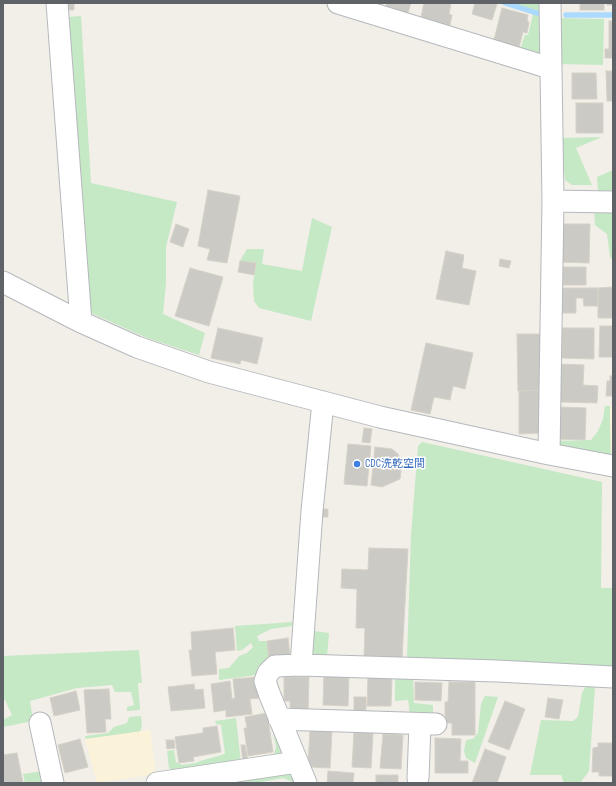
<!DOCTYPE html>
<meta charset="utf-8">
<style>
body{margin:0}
#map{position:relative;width:616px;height:786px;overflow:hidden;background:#f1efe8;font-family:"Sofia Sans Condensed",sans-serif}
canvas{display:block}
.frame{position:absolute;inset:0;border:4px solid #5f6368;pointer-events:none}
</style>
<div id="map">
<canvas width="616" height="786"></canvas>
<div class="frame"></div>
</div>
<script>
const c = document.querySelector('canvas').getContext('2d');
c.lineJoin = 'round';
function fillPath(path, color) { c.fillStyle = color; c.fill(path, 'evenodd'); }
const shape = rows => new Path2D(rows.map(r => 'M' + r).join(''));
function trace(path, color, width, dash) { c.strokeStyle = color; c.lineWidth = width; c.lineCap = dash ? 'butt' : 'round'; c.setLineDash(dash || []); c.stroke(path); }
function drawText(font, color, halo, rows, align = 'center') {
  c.font = font + ' "Sofia Sans Condensed","Noto Sans JP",sans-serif'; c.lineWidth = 3; c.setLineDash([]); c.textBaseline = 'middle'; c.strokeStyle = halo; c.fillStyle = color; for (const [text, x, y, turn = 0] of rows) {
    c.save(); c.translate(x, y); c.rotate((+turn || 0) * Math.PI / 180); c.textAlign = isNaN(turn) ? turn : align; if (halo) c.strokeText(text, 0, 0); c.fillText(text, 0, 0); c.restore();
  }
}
fillPath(shape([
 [512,3,544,3,543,57,519,52,525,35,528,35,534,10],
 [81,16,91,183,177,202,166,247,166,283,163,314,205,333,199,355,147,338,89,312,68,17],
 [559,18,604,19,603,65,558,64],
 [602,137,576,148,592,185,572,185,565,180,561,138],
 [613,170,613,191,598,191,597,177],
 [594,210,609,210,613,213,613,260,610,257,607,234,595,225],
 [312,218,332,227,311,321,259,308,254,301,253,283,256,263,240,261,247,249,264,249,262,264,302,271],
 [605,406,610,406,611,457,557,445,556,441,591,440,598,431,603,419],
 [422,442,602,482,601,588,613,588,613,669,407,658,411,535,418,446],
 [293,622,292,626,271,629,257,636,259,641,267,641,269,659,264,661,258,667,256,675,219,680,219,669,229,668,239,656,247,653,253,647,251,643,242,650,237,651,235,626],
 [314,631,329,633,327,656,315,656,309,648],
 [139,650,142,683,138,683,140,710,127,711,127,707,134,705,131,692,115,692,112,685,77,688,30,701,33,721,3,727,3,720,12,715,5,700,3,700,3,656],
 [395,677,413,678,414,703,433,705,433,715,410,715,408,700,395,701],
 [586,686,595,687,589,771,580,783,564,783,561,775,530,775,541,720,573,721,578,717,582,693],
 [485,696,498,697,475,763,466,758,464,751,466,740,473,739,478,733,481,704],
 [269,715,285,755,250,762,250,758,274,754,275,751,276,746],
 [141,716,142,726,140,732,85,739,85,736,108,733,114,727,127,723,129,717],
 [236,718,241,763,174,772,169,768,167,751,174,750,176,762,182,765,196,763,200,761,222,755,225,753,221,725,216,724,215,721],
 [43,771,45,783,25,783,23,774],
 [287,773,297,778,299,783,294,783,293,782,283,778,255,783,240,783,240,779]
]), '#c5e8c5');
fillPath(shape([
 [610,406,613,406,613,457,611,457],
 [150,730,156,774,97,783,85,739]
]), '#fbf3d9');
trace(shape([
 [505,3,543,15],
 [566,15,613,15]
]), '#aadaff', 5.5);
const building = shape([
 [66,3,74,3,74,10,66,10,66,3],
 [387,3,411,3,407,16,385,9,387,3],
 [424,3,451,3,449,14,452,15,449,29,420,22,424,3],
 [475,3,497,4,492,20,472,14,475,3],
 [580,3,604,3,604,10,580,10,580,3],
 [607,3,613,3,613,10,613,5,607,5,607,3],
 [502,8,528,15,527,20,529,22,527,33,523,32,519,47,494,40,502,8],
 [609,21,613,21,613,58,605,58,605,49,609,49,609,21],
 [606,71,613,71,613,101,607,101,606,71],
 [572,73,596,73,597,99,572,99,572,73],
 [576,103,603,103,603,133,576,133,576,103],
 [208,190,240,196,227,263,207,260,210,249,198,246,208,190],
 [176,224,189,229,183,247,170,242,176,224],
 [560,224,590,224,589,263,559,262,560,224],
 [446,251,464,255,462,268,476,271,469,305,436,299,446,251],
 [500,259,511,261,509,268,499,266,500,259],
 [240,261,256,263,254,275,238,272,240,261],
 [563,267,586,267,586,285,563,285,563,267],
 [190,268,223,277,209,326,175,316,190,268],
 [613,287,613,318,598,318,598,288,613,287],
 [559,288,598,288,598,306,584,306,583,298,576,298,576,313,560,313,559,288],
 [600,326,613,326,613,357,599,357,600,326],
 [218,328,263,338,257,364,241,360,240,364,211,358,218,328],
 [562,328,594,328,594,359,562,358,562,328],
 [517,334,541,334,541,390,518,391,517,334],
 [426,343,473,353,465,389,453,386,450,400,434,397,430,414,411,410,426,343],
 [561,364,584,365,583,385,598,386,597,403,560,402,561,364],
 [610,376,613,376,613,396,606,396,607,381,610,381,610,376],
 [541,390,542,433,519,434,519,391,541,390],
 [560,407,586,408,585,440,559,439,560,407],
 [364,428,372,429,370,443,362,442,364,428],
 [348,444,371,446,367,486,344,484,348,444],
 [375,447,392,449,398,454,402,462,400,479,382,487,371,485,375,447],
 [322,509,328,509,328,517,322,517,322,509],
 [369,548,408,549,402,658,364,657,365,628,356,628,357,589,341,588,342,569,368,570,369,548],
 [233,628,235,650,215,652,217,674,192,676,189,650,192,650,191,632,233,628],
 [288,638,290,656,269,659,267,641,288,638],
 [324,675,349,676,348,706,323,705,324,675],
 [258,677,260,698,250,699,252,714,226,717,226,710,214,712,211,684,230,681,232,699,235,698,233,679,258,677],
 [284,677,309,677,308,710,290,710,290,701,284,701,284,677],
 [368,677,392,678,391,706,367,706,368,677],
 [415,682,442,683,441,701,415,700,415,682],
 [449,682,475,682,475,735,452,735,452,723,445,723,445,702,448,702,449,682],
 [194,684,195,690,203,689,205,708,171,711,168,687,194,684],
 [109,689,111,719,105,719,106,732,87,733,84,690,109,689],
 [76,691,80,710,54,716,50,698,76,691],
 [354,697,366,697,366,713,354,713,354,697],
 [548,698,563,700,559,719,545,717,548,698],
 [505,701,525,709,509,750,488,742,505,701],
 [267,713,273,752,248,756,244,728,247,728,245,717,267,713],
 [217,726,221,752,193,757,194,761,179,763,175,737,203,733,203,728,217,726],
 [310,730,332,731,330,768,310,767,308,765,310,730],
 [354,732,373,733,371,768,352,767,354,732],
 [383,734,403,735,401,769,380,768,383,734],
 [435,738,461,739,460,761,468,761,468,773,435,773,435,738],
 [80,739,88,767,65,773,58,745,80,739],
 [166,740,174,740,175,748,167,749,166,740],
 [598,743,613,743,613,776,599,776,599,772,592,772,593,748,598,747,598,743],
 [241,745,245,745,248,761,243,762,241,745],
 [485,749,506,757,497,783,472,783,485,749],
 [17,753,23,783,3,783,3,755,17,753],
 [328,771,354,773,353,783,327,783,328,771],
 [376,775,398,775,398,783,376,783,376,775]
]);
fillPath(building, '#cccac5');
trace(building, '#d6d1c6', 1);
const minor = shape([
 [57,3,81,322],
 [338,3,550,68],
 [553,201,613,202],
 [3,282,81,322,137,347,209,372,380,417,549,454,613,466],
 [549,454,553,201,550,3],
 [301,665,312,511,323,402],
 [279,719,436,724],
 [40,723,53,783],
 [418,778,420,724],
 [157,783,297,762],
 [306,783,269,693,265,681,268,673,275,666,301,665,497,671,613,677]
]);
trace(minor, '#b5b8bc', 23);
trace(minor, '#fff', 21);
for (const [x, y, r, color] of [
 [357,464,4,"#3f7fe0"]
]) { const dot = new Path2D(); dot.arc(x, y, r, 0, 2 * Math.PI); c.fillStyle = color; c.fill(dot); trace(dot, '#fff', 1.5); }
drawText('11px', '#366cbe', '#fff', [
 ["CDC洗乾空間",365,464]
], 'left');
</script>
